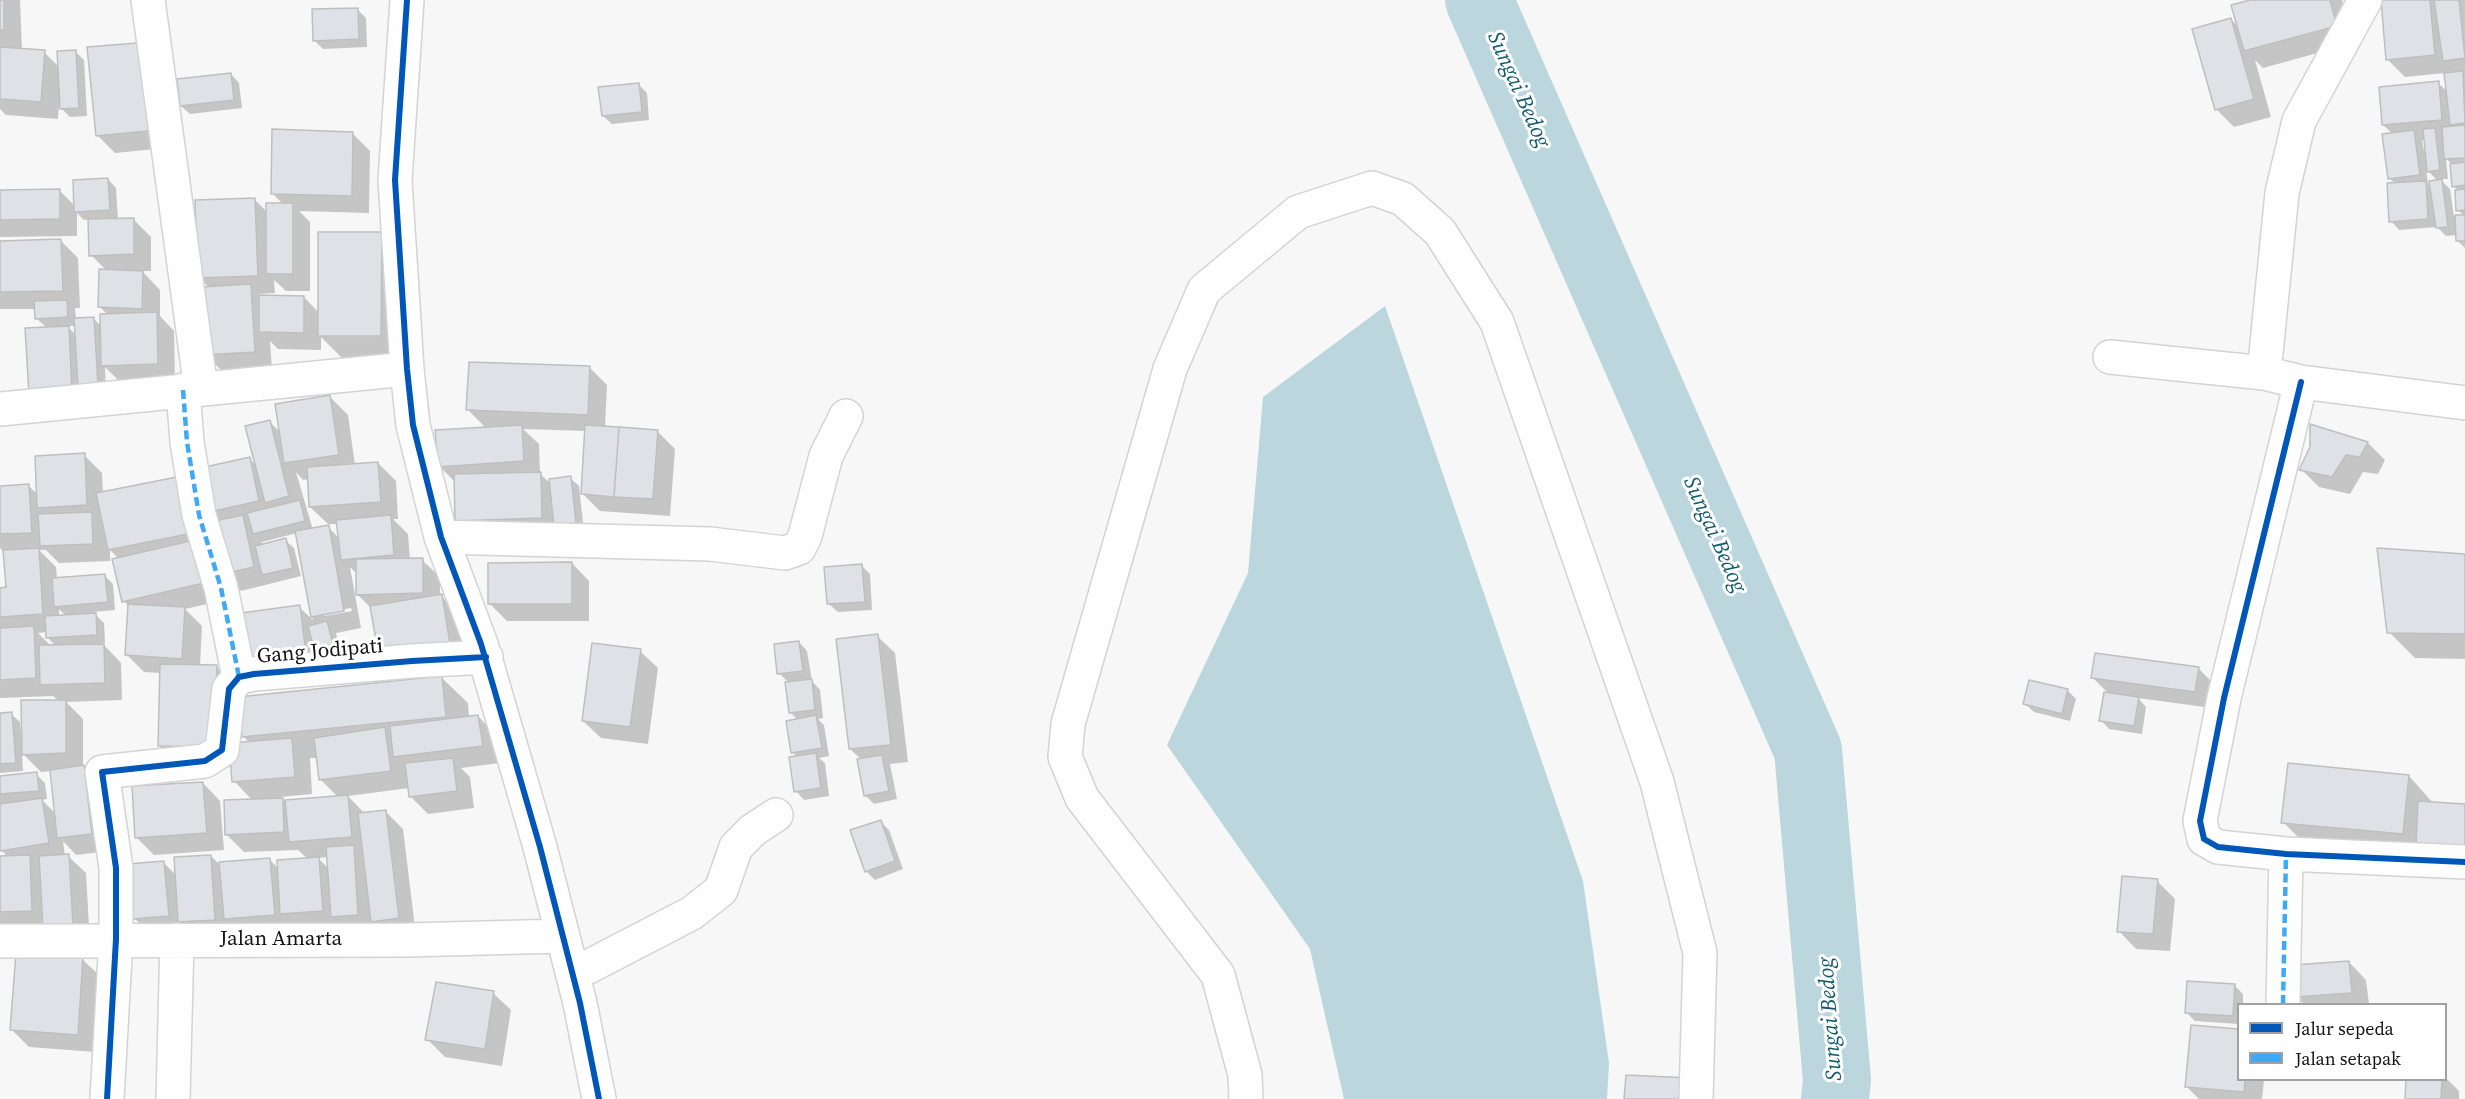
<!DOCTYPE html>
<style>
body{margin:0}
#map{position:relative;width:2465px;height:1099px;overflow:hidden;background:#f7f7f7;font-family:"Source Serif 4",serif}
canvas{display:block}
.legend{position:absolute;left:2237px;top:1003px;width:210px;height:78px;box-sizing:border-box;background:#fff;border:2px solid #a1a1a1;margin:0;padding:8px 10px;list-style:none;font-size:18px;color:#151515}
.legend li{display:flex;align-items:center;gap:12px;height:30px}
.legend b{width:30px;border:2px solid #a1a1a1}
</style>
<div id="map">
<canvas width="2465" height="1099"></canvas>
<ul class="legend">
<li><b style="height:8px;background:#0057b8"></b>Jalur sepeda</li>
<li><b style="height:8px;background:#3fa9f5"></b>Jalan setapak</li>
</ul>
</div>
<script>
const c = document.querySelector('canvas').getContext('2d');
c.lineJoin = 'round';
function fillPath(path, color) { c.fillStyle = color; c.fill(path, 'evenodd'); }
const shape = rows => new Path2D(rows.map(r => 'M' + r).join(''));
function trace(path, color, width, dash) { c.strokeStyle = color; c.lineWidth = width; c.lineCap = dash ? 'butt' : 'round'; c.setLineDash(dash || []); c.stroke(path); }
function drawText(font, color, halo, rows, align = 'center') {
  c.font = font + ' "Source Serif 4",serif'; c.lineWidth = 6; c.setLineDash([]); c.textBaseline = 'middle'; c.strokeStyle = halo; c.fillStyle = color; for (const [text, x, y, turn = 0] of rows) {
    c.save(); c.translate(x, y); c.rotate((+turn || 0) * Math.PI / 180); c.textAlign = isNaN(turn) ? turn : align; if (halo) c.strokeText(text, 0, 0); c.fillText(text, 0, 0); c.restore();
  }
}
fillPath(shape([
 [1385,306,1583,881,1609,1063,1607,1099,1344,1099,1310,949,1167,745,1248,573,1263,397]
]), '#bcd6de');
fillPath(shape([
 [0,0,20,0,22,50,44,52,59,67,75,51,84,60,87,116,70,117,59,106,58,119,6,115,0,109],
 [2255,0,2342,0,2354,43,2263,68,2255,60,2271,117,2234,127,2216,109,2230,19,2239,27],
 [2382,0,2465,0,2465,248,2458,241,2457,235,2446,236,2437,227,2399,230,2391,221,2396,184,2389,178,2393,134,2383,125,2438,83,2448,92,2445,73,2405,77,2387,59],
 [2422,140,2425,140,2426,151,2424,151],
 [2446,158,2451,164,2453,186,2459,191,2458,210,2464,216,2454,217,2450,189,2440,179,2448,179],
 [2426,169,2438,181,2432,188,2428,184],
 [357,9,366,18,367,47,323,49,314,40],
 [88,49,175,147,115,153,97,135],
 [231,74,239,83,242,108,190,114,181,106],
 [638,84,647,93,649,120,612,124,603,116],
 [352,133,370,151,369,213,299,211,310,222,310,291,286,291,274,280,275,293,258,294,261,297,304,297,319,313,381,234,407,259,407,361,345,361,321,337,321,350,278,349,270,341,272,370,223,372,205,354,210,288,199,278,255,200,268,213,284,205,272,193],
 [108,179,116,188,118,220,133,219,151,237,151,271,142,271,160,290,160,316,174,331,175,381,121,383,105,367,106,394,48,411,47,328,36,318,36,309,0,309,0,242,60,240,78,258,80,308,75,308,76,320,94,319,102,327,108,315,100,307,107,271,91,255,90,219,84,220,77,213,77,236,0,237,0,191,59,190,75,206],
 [67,326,76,326,76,335],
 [589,367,607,385,605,428,657,431,675,449,670,516,600,511,582,493,586,431,523,429,539,444,540,474,551,484,570,478,579,486,584,532,474,538,456,520,455,482,439,466,487,429,468,410],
 [330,397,348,415,355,465,378,463,396,481,398,519,393,519,408,534,410,560,422,560,440,577,440,595,459,614,468,668,399,680,381,662,372,609,358,595,358,575,350,567,361,628,336,633,341,653,268,687,299,607,313,620,297,533,262,542,262,545,285,540,294,548,301,576,241,591,223,573,207,513,250,459,257,466,270,422,281,433],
 [296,472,303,480,309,479,310,507,328,524,338,524,340,539,328,527,313,530],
 [351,608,352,611,324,616,324,613],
 [2368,443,2385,460,2378,474,2363,472,2350,494,2319,487,2301,469],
 [84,455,102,473,103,494,181,478,225,600,185,609,202,626,200,666,216,666,234,684,233,744,250,743,244,737,442,678,468,703,469,717,478,716,495,734,500,763,461,768,470,777,474,808,428,814,410,796,409,788,348,796,365,814,385,811,403,829,416,936,390,939,374,923,375,932,350,934,339,923,340,928,299,931,291,923,292,932,152,936,135,919,163,862,177,876,211,856,221,866,269,859,279,869,308,859,298,850,244,852,226,834,253,801,234,781,232,764,177,763,159,746,161,673,144,672,127,655,129,607,124,601,119,559,110,550,110,561,59,563,46,550,39,550,56,567,57,579,104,575,113,584,115,610,93,612,104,623,105,643,102,643,121,663,122,700,66,702,83,719,83,766,102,785,109,851,76,855,63,841,65,856,68,856,86,873,90,944,6,930,0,924,0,858,9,858,1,850,0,840,0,806,2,805,0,803,0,777,36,774,45,783,47,799,42,800,56,814,51,771,41,772,22,753,23,771,0,773,0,715,11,714,20,722,21,735,23,734,59,701,53,696,0,698,0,589,7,589,5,553,0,548,0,487,28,485,38,495],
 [59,609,66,616,59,616],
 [47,632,47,637,56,646,51,646,38,633],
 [310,758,318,758,321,780,338,797,285,801,280,797,312,794],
 [328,857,329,869,318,858],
 [2465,556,2465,659,2415,658,2389,632],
 [572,563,589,581,589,621,507,621,490,604],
 [861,565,870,574,872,610,838,612,829,604],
 [877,636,895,653,908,762,890,764,897,799,874,804,865,795,862,760,850,749],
 [799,642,807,651,812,681,820,690,823,718,818,719,824,725,829,756,819,758,825,763,829,796,804,800,796,791,798,757,793,753,798,720,790,712,789,683,779,673],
 [640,651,658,668,648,744,601,738,583,721],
 [2198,668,2216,686,2212,708,2138,698,2146,707,2142,734,2109,729,2101,720,2109,694,2092,677],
 [2030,682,2068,691,2076,699,2070,721,2034,712,2025,704],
 [2409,776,2434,804,2465,805,2465,865,2309,848,2283,822],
 [203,783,220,801,224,850,154,855,136,837],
 [880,821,889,830,903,869,875,880,866,871],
 [2157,881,2175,899,2170,951,2136,949,2119,931],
 [82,959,100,976,95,1052,29,1047,12,1030],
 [2349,962,2366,980,2369,1004,2304,1004,2296,997],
 [2235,986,2243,994,2243,1004,2238,1004,2238,1024,2195,1021,2186,1012],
 [493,993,511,1010,502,1066,445,1057,427,1039],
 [2192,1026,2238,1030,2238,1080,2264,1080,2262,1099,2199,1099,2186,1086],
 [2446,1078,2459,1091,2459,1099,2406,1099,2407,1080,2446,1080]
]), '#0003');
trace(shape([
 [1479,0,1808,750,1837,1080,1835,1099]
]), '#bcd6de', 68);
const building = shape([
 [0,0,4,0,4,30,0,30,0,0],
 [2250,0,2330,0,2337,26,2244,51,2231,5,2250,0],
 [2381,0,2430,0,2435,55,2386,60,2381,0],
 [2434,0,2459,0,2465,58,2443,61,2434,0],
 [358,8,359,39,313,41,312,9,358,8],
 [2231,18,2254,99,2215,110,2192,29,2231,18],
 [150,42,158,130,96,136,87,47,150,42],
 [0,47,45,50,41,102,0,99,0,47],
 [76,50,79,108,60,109,57,51,76,50],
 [2463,71,2465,123,2450,125,2444,73,2463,71],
 [231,73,234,100,180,106,177,79,231,73],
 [2439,81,2442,120,2382,125,2379,87,2439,81],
 [639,83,642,112,602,116,598,87,639,83],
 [2465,125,2465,158,2444,159,2442,127,2465,125],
 [2435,128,2440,170,2427,172,2423,129,2435,128],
 [272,129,353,132,352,196,271,194,272,129],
 [2414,130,2420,175,2388,179,2382,134,2414,130],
 [2465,162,2465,185,2452,187,2450,164,2465,162],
 [108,178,110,210,74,212,73,180,108,178],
 [2442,179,2448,227,2436,228,2429,181,2442,179],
 [2426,181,2428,219,2389,222,2387,183,2426,181],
 [60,189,60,219,0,220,0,190,60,189],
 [2465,189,2465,210,2456,211,2455,190,2465,189],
 [255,198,258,276,198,278,195,200,255,198],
 [266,203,293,203,293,274,266,274,266,203],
 [2455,215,2465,215,2465,241,2456,241,2455,215],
 [134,218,134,254,89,256,88,219,134,218],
 [318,232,382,232,381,336,318,336,318,232],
 [61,239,63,291,0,292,0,241,61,239],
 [99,269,143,271,142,309,98,307,99,269],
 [251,284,255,352,204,355,201,287,251,284],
 [259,295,304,296,304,333,259,332,259,295],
 [67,300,68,317,35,319,34,301,67,300],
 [157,312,158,364,101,366,100,314,157,312],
 [94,317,98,386,78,388,74,318,94,317],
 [69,326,72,391,29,394,25,328,69,326],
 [469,362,590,366,588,415,466,410,469,362],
 [330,395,339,455,284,463,275,404,330,395],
 [270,420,289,496,265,503,245,426,270,420],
 [2310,424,2368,442,2360,457,2346,455,2332,477,2299,470,2310,447,2310,424],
 [522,425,524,461,438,467,435,430,522,425],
 [585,425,619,427,614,497,581,494,585,425],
 [619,427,658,430,653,499,614,497,619,427],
 [85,453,87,505,37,508,35,456,85,453],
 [250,457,259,501,205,513,196,469,250,457],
 [378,462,381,502,309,507,307,467,378,462],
 [541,472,542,518,455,521,454,474,541,472],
 [182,476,193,533,108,550,96,493,182,476],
 [571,476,576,523,554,526,549,479,571,476],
 [29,484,32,533,0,534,0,486,29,484],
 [300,500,305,521,253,534,247,513,300,500],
 [92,512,93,544,40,546,38,514,92,512],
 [243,515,254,567,222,574,210,522,243,515],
 [391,515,394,555,341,560,336,520,391,515],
 [329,525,344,611,311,617,295,531,329,525],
 [286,538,293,568,262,575,255,546,286,538],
 [199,539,208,582,122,602,112,559,199,539],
 [39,548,43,614,0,617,0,588,6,587,3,550,39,548],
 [2377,548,2465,554,2465,634,2387,633,2377,548],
 [423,558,423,593,356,595,356,559,423,558],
 [572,562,572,604,488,604,488,563,572,562],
 [862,564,865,602,827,604,824,567,862,564],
 [105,574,108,602,54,607,52,578,105,574],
 [442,594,451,650,380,663,370,606,442,594],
 [128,604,185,607,182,659,125,655,128,604],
 [300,605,307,663,248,670,241,613,300,605],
 [96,613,97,635,46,638,45,616,96,613],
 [327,621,333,644,314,649,308,626,327,621],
 [34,626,36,678,0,680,0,628,34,626],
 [878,634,891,745,849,749,836,639,878,634],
 [799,641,803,671,777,674,774,644,799,641],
 [592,643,641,649,630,727,582,721,592,643],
 [104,644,105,683,40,685,39,645,104,644],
 [2095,653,2199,667,2195,692,2091,678,2095,653],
 [160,664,217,665,215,747,158,746,160,664],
 [442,676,446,717,242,737,238,697,442,676],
 [812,679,815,710,789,713,785,682,812,679],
 [2029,680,2068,689,2062,714,2023,704,2029,680],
 [2104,692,2139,697,2134,726,2099,721,2104,692],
 [21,700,66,700,66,753,22,755,21,700],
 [12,712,16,763,0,764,0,713,12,712],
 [478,715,483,746,393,757,390,726,478,715],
 [816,715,822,748,791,753,786,721,816,715],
 [385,727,391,771,319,780,314,738,385,727],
 [292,738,295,777,232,782,229,743,292,738],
 [816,753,821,788,794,792,789,757,816,753],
 [882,755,889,791,864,796,857,759,882,755],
 [453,758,457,791,409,797,405,763,453,758],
 [2288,763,2409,775,2403,834,2281,823,2288,763],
 [84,765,92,834,57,838,50,770,84,765],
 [37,772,39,791,0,794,0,776,37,772],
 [203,782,207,833,135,838,132,786,203,782],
 [348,795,352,837,289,842,285,800,348,795],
 [42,798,49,843,0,851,0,804,42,798],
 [283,798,284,832,225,835,224,800,283,798],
 [2418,801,2465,804,2465,849,2416,846,2418,801],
 [386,810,399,918,371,922,358,813,386,810],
 [881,820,895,861,865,872,850,830,881,820],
 [354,845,358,915,331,917,326,847,354,845],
 [69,854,73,926,43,929,39,856,69,854],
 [30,855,32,911,0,912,0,856,30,855],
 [211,855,215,920,178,922,174,857,211,855],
 [319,857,323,911,280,914,277,860,319,857],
 [270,858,275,915,224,919,219,862,270,858],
 [164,861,169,916,133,919,128,864,164,861],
 [2122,876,2158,879,2153,934,2117,932,2122,876],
 [16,953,83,957,78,1035,10,1030,16,953],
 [2349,961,2352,993,2295,997,2293,965,2349,961],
 [2187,981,2235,984,2233,1016,2185,1013,2187,981],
 [436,982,494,991,485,1049,425,1040,436,982],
 [2191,1025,2238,1029,2238,1080,2245,1080,2244,1092,2185,1087,2191,1025],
 [1626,1075,1690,1078,1689,1099,1624,1099,1626,1075],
 [2406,1080,2442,1080,2441,1099,2405,1099,2406,1080]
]);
fillPath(building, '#dee2e7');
trace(building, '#bebebe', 1.5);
const minor = shape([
 [148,0,201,389],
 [407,0,395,180,407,369,413,425,441,537,481,644,540,847,580,1003,599,1099],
 [2110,357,2264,373,2301,382,2465,403],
 [2264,373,2282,193,2299,121,2365,0],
 [2301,382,2224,698,2200,821,2204,839,2218,847,2286,854,2465,862],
 [183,390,187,442,199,515,221,588,239,677],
 [0,409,407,369],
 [441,537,710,544,785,553,799,548,805,536,826,456,846,416],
 [0,941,406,940,562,936],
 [572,972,588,967,692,913,721,890,736,847,753,830,776,815],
 [2283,1004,2286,854],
 [107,1099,116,939,116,868,102,772,205,761,222,750,229,689,239,677,254,674,412,661,486,657],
 [173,1099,177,940],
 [1246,1099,1245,1075,1218,975,1082,798,1065,757,1068,724,1170,369,1204,290,1298,212,1372,188,1403,199,1440,232,1497,322,1657,782,1700,953,1696,1099]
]);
trace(minor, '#d3d3d3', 36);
trace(minor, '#fefefe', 33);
trace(shape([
 [183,390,187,442,199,515,221,588,239,677],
 [2283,1004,2286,854]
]), '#3fa9f5', 4.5, [9, 4.5]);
trace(shape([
 [407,0,395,180,407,369,413,425,441,537,481,644,540,847,580,1003,599,1099],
 [2301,382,2224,698,2200,821,2204,839,2218,847,2286,854,2465,862],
 [107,1099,116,939,116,868,102,772,205,761,222,750,229,689,239,677,254,674,412,661,486,657]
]), '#0057b8', 6);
drawText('21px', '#151515', '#fff', [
 ["Gang Jodipati",320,652,-5],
 ["Jalan Amarta",281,940]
]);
drawText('italic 22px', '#125c6e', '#fff', [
 ["Sungai Bedog",1518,90,66],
 ["Sungai Bedog",1714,535,66],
 ["Sungai Bedog",1831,1019,-94]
]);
</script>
